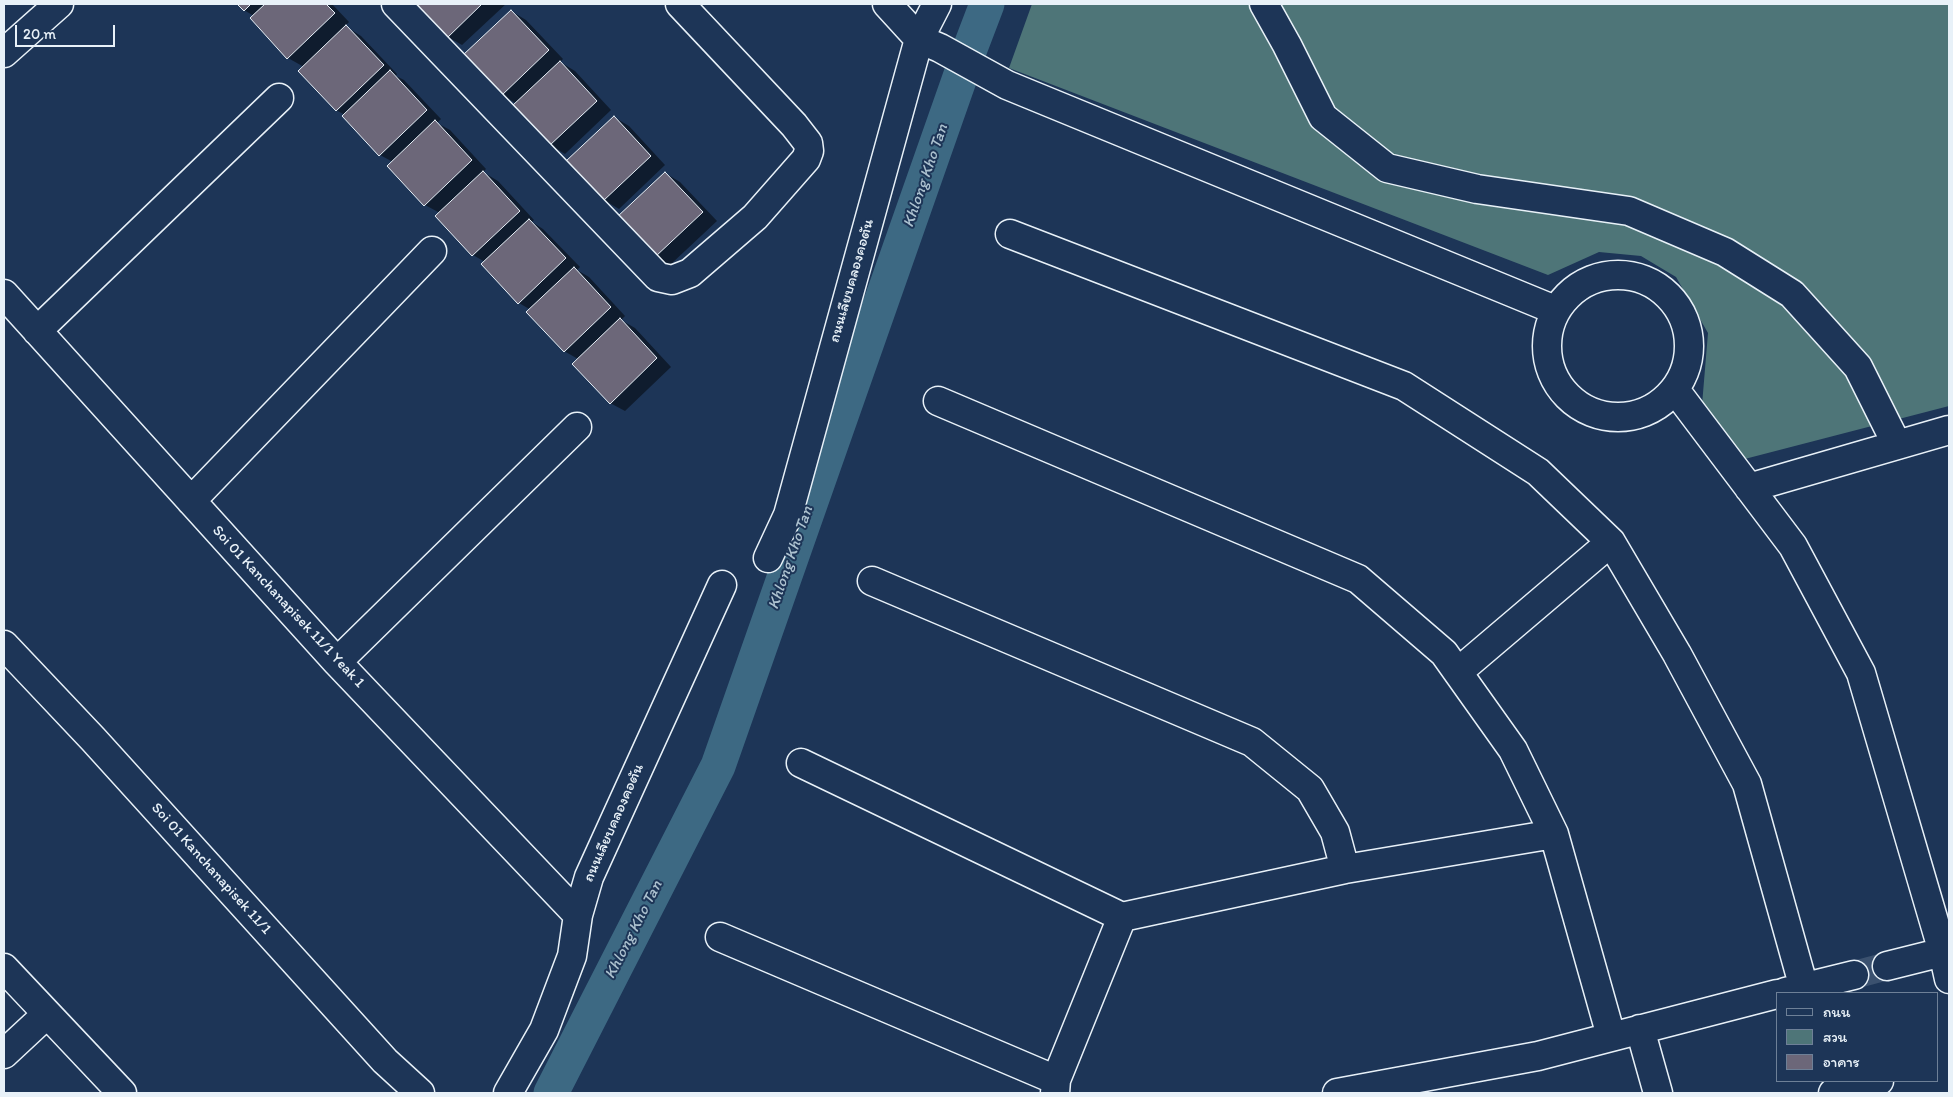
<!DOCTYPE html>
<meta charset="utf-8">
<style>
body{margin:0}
#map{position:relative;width:1953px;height:1097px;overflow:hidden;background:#1d3557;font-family:Itim,"Playpen Sans Thai",sans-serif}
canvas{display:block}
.frame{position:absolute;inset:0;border:5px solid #e8f1f8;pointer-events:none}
.legend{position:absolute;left:1776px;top:992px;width:162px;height:90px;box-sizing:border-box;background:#1d3557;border:1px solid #6e8097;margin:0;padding:6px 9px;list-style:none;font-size:15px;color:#e8f1f8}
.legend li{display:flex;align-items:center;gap:10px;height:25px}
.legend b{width:25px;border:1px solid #6e8097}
.scale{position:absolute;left:15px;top:25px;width:100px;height:22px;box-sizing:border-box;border:2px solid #e8f1f8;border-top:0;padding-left:6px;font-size:15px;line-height:18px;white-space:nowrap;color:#e8f1f8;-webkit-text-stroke:4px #1d3557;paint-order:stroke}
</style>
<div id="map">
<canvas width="1953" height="1097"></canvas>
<div class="frame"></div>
<ul class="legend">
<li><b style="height:6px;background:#1d3557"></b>ถนน</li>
<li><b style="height:14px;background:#4e7578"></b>สวน</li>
<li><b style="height:14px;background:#6c6779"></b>อาคาร</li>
</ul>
<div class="scale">20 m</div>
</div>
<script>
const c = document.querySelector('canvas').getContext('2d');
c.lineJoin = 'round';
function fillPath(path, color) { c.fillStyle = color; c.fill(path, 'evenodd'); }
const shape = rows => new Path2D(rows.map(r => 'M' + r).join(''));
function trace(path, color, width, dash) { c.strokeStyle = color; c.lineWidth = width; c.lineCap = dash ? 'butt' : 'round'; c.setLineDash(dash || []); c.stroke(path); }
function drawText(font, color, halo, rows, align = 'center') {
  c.font = font + ' Itim,"Playpen Sans Thai",sans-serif'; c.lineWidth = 4; c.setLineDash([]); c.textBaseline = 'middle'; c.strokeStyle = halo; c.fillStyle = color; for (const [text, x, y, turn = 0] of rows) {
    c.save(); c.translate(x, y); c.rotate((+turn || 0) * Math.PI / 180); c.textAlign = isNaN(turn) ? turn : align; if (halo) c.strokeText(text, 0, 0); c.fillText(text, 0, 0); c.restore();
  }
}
fillPath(shape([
 [1032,4,1949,4,1949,406,1737,461,1702,405,1708,333,1676,277,1641,256,1599,252,1548,275,1009,68]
]), '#4e7578');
fillPath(shape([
 [239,4,332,4,349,22,345,26,361,36,397,74,396,76,404,80,441,119,437,123,450,130,486,169,483,172,498,181,534,220,532,222,543,229,580,267,577,270,589,277,625,316,621,320,635,328,671,367,625,411,610,403,578,359,564,351,531,310,519,303,485,262,473,255,437,216,440,213,425,205,393,162,380,155,345,115,336,110,304,67,288,58,254,16,244,10],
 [417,4,506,4,462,45,448,37],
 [511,11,526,20,563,59,560,62,575,71,611,110,565,154,550,145,517,104,502,95],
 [614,117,629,126,665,165,619,209,604,200,568,161],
 [665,173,680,182,717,221,670,265,655,256]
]), '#0007');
trace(shape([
 [551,1093,718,766,971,46,987,4]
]), '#3d6983', 35);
const building = shape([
 [237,4,251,4,244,11,237,4],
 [265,4,326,4,335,13,287,59,250,18,265,4],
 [415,4,482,4,447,38,415,4],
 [511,10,549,50,501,96,463,55,511,10],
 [346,25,384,65,336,111,298,71,346,25],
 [560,61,597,101,549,146,512,106,560,61],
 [390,70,427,110,379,156,342,116,390,70],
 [614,116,651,156,603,201,566,161,614,116],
 [435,120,472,160,424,206,387,166,435,120],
 [483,171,520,211,472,256,435,216,483,171],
 [665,172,703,212,655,257,617,217,665,172],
 [529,219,566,258,518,304,481,264,529,219],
 [574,267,611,307,564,352,526,312,574,267],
 [620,318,657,358,610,404,572,364,620,318]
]);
fillPath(building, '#6c6779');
trace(building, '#e8f1f8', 1);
trace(shape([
 [1854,975,1887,966]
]), '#3b516f', 28, [28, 14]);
const minor = shape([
 [396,4,658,277,672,280,690,273,755,217,806,159,809,151,808,143,794,125,680,4],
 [887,4,919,39,940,48,1007,85,1555,310],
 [1264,4,1287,45,1323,117,1387,168,1477,189,1629,211,1725,252,1792,294,1858,367,1897,445],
 [4,53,59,4],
 [1010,234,1404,386,1538,472,1611,542,1677,654,1747,784,1804,988],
 '1547 346a71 71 0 1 1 142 0a71 71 0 1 1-142 0Z',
 [4,294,337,662,578,915],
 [37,331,279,98],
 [1676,391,1793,546,1861,673,1943,952,1949,979],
 [938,401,1358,579,1444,653,1513,750,1554,834,1611,1036],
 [1749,488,1949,430],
 [191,501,432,251],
 [768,558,788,515,919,39,937,4],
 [872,581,1252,742,1310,789,1335,832,1345,869],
 [4,645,93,739,385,1061,420,1093],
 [337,662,577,427],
 [1458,672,1611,542],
 [801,763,1122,917,1345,869,1554,834],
 [720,937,1056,1080],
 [1887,966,1943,952],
 [4,968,122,1093],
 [1785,992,1854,975],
 [1640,1029,1658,1093],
 [4,1054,47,1014],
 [508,1093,544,1030,572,956,578,915,589,877,722,585],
 [1055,1093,1056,1080,1122,917],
 [1337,1093,1538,1056,1777,994],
 [1833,1093,1879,1081]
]);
trace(minor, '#e8f1f8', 31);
trace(minor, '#1d3557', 28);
drawText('15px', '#e8f1f8', '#1d3557', [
 ["ถนนเลียบคลองคอตัน",852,281,-74],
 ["Soi 01 Kanchanapisek 11/1 Yeak 1",288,607,47],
 ["ถนนเลียบคลองคอตัน",614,823,-66],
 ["Soi 01 Kanchanapisek 11/1",211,869,48]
]);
drawText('italic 16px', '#acc1cf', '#1d3557', [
 ["Khlong Kho Tan",926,176,-71],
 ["Khlong Kho Tan",791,558,-71],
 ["Khlong Kho Tan",634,930,-63]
]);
</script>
